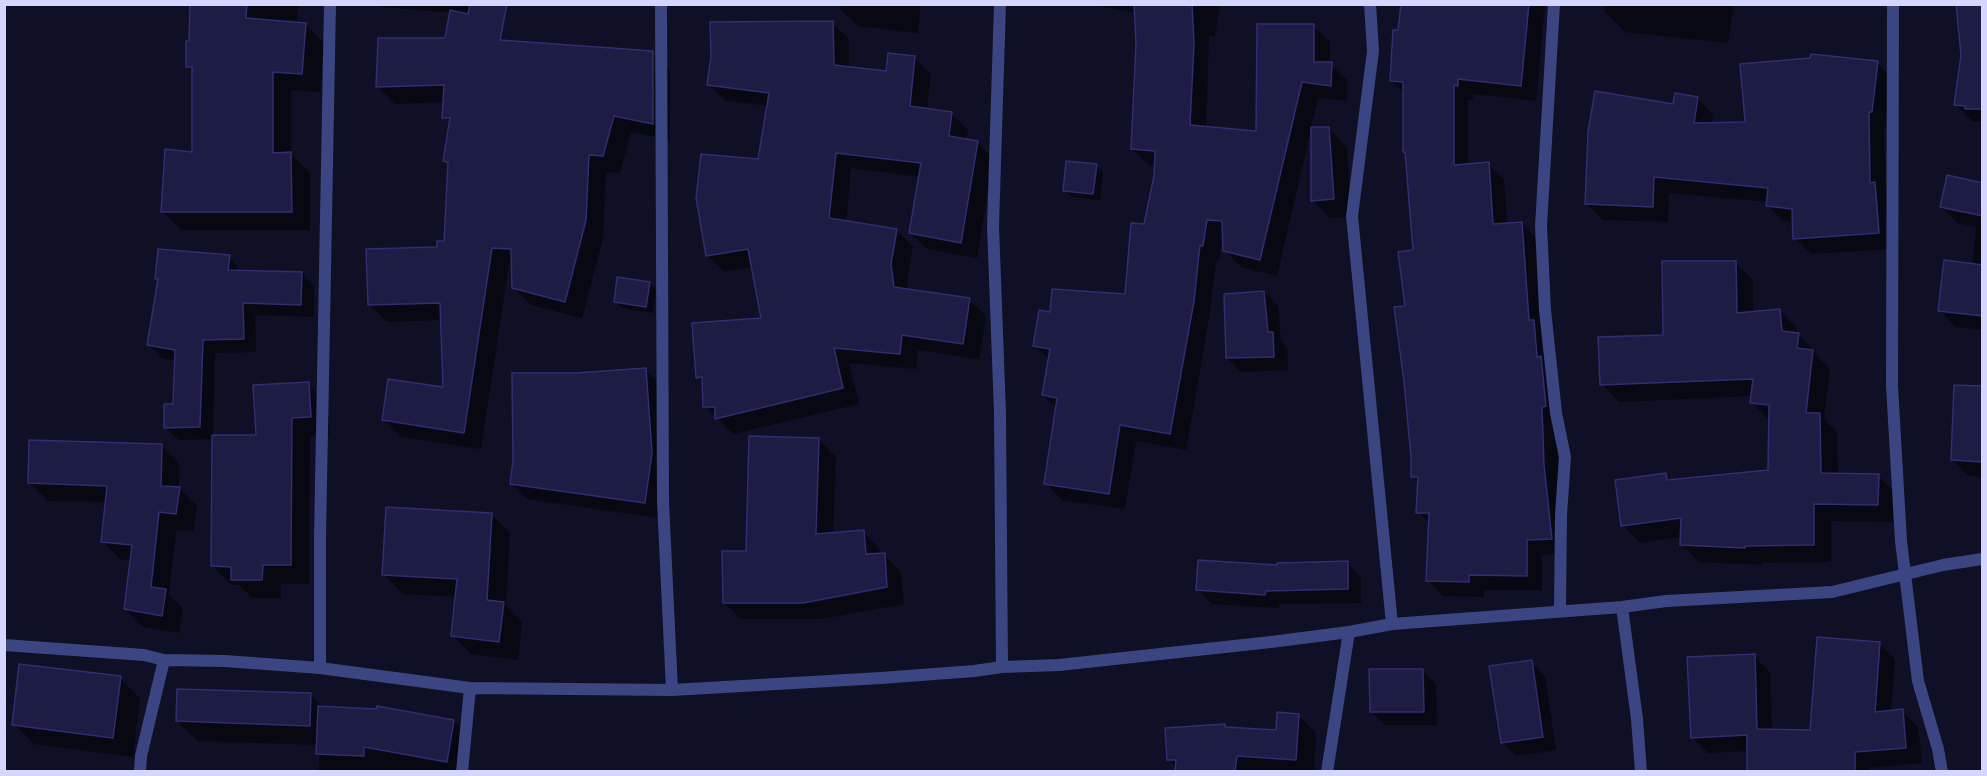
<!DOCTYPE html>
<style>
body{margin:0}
#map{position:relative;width:1987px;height:776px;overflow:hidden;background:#0f0f25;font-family:"IBM Plex Sans",sans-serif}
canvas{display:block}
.frame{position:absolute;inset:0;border:6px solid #d4d6fe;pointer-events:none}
</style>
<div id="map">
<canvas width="1987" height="776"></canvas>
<div class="frame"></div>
</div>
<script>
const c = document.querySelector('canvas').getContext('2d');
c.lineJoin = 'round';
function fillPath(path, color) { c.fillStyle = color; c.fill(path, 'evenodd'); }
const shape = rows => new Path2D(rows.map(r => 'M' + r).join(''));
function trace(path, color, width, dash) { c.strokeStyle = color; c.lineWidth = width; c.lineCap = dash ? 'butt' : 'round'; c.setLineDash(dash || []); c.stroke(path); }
fillPath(shape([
 [192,4,298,4,297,24,305,24,324,43,320,92,291,90,291,154,310,173,310,230,181,230,163,212,193,154,194,72,187,66],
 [380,4,478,4,477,15,382,7],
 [841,4,921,4,918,33,858,26,840,9],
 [1089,4,1220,4,1215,37,1209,36,1206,128,1257,133,1313,26,1330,42,1330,64,1347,80,1347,101,1318,98,1311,129,1328,128,1347,147,1351,217,1330,218,1312,200,1311,129,1277,276,1241,267,1224,250,1224,239,1222,239,1219,261,1216,261,1209,319,1186,450,1136,441,1125,509,1062,500,1046,483,1057,409,1043,395,1049,360,1035,345,1051,314,1126,296,1146,226,1155,176,1156,166,1149,165,1132,149,1137,43,1136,13],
 [1402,4,1545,4,1536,101,1473,94,1473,100,1468,100,1468,165,1488,164,1504,179,1507,224,1522,223,1537,239,1557,422,1559,482,1566,553,1542,555,1542,590,1484,590,1484,597,1443,596,1428,580,1430,524,1418,512,1419,483,1413,476,1407,307,1414,252,1404,93,1391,81],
 [1606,4,1734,4,1728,43,1625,32,1605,12],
 [1982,4,1982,122,1972,121,1956,105,1962,55],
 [832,23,849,39,849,69,888,73,914,58,931,74,927,110,952,114,968,130,966,140,977,142,993,158,977,258,927,249,910,233,920,177,851,168,846,222,897,230,913,247,907,282,908,291,969,300,986,316,979,359,918,350,916,369,849,363,859,404,733,434,705,406,704,383,697,377,763,320,753,267,724,271,707,255,759,161,768,106,725,100,708,84],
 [652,53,670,70,670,140,631,132,620,173,606,172,603,238,582,318,531,305,513,287,513,265,509,264,481,449,401,437,383,419,445,389,442,320,387,322,369,304,445,242,450,165,445,160,451,124,444,117,445,102,395,104,377,86],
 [1877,63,1893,79,1888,128,1884,127,1886,195,1891,200,1894,249,1811,254,1795,238,1794,223,1784,221,1767,205,1768,202,1669,193,1668,222,1603,220,1587,204,1674,106,1697,98,1713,115,1712,124,1747,124],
 [1096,165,1103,172,1100,200,1072,197,1065,190],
 [1982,184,1982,330,1956,327,1939,310,1972,265,1976,227,1958,223,1941,207],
 [229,257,242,272,302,274,314,286,314,317,255,315,256,352,215,353,213,436,257,437,308,384,328,403,329,436,310,437,309,584,281,584,281,598,252,598,239,585,232,585,212,566,213,439,179,440,166,428,174,406,176,360,162,358,149,345,159,280,157,278],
 [1735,263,1753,280,1753,313,1779,310,1797,328,1797,334,1816,352,1816,355,1830,369,1824,419,1837,432,1838,475,1878,476,1896,493,1895,522,1831,521,1831,562,1762,563,1762,565,1699,562,1681,544,1682,537,1640,543,1623,525,1665,475,1672,481,1770,471,1770,421,1752,403,1753,396,1619,402,1602,384,1665,336],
 [650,283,656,290,653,313,622,308,615,301],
 [1264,292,1278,306,1281,341,1287,347,1288,370,1241,372,1227,358],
 [645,370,661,385,660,518,527,499,512,484,576,374],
 [1982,388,1982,477,1969,476,1952,460],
 [819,440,836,457,833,534,863,532,880,549,881,555,884,555,901,572,904,604,821,619,741,619,724,602,747,553],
 [162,446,179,463,179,488,197,506,193,531,176,530,169,595,183,608,179,633,143,627,125,609,132,561,120,559,102,541,107,502,48,501,30,483],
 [491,514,510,533,506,606,522,622,518,660,471,654,452,635,456,597,403,594,384,575],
 [1347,563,1361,577,1361,603,1279,604,1279,608,1212,604,1198,590,1278,567],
 [1879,643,1895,659,1891,712,1902,711,1918,727,1922,763,1870,768,1870,772,1802,772,1802,764,1793,763,1792,772,1748,772,1749,751,1708,753,1692,737,1754,656,1770,672,1772,731,1812,731],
 [1531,662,1545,676,1556,750,1516,756,1502,742],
 [1422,670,1436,684,1437,725,1385,725,1371,712],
 [120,678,140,698,133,757,34,744,14,724],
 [310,695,324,708,454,721,468,735,461,772,318,772,320,756,317,753,318,745,198,741,177,721],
 [1299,716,1316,733,1314,772,1177,772,1177,768,1169,760,1224,726,1227,728,1277,732]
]), '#0007');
const building = shape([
 [190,4,247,4,246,18,306,23,302,74,273,72,273,153,291,152,292,212,161,212,165,149,192,152,192,67,186,67,186,41,189,41,190,4],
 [470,4,507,4,500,40,653,51,653,124,614,116,603,156,589,155,586,220,565,302,512,288,511,249,492,248,464,433,382,420,388,379,443,387,440,303,368,305,366,249,437,247,437,241,444,241,448,162,443,161,450,118,442,118,444,85,376,87,378,38,445,38,450,10,468,14,470,4],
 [1134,4,1192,4,1194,43,1190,125,1256,131,1257,24,1314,24,1314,62,1332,62,1331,86,1302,82,1260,260,1223,251,1222,221,1207,220,1203,246,1200,245,1194,301,1170,434,1120,425,1109,494,1044,484,1057,398,1042,395,1050,349,1033,346,1039,310,1050,312,1052,289,1125,294,1131,223,1144,224,1154,176,1155,151,1131,149,1136,43,1134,4],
 [1401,4,1529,4,1521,86,1458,79,1458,86,1454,85,1454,165,1489,162,1493,224,1522,222,1529,320,1534,320,1537,357,1541,356,1546,406,1542,407,1544,465,1552,539,1527,540,1527,576,1469,575,1469,582,1426,581,1429,513,1416,513,1418,477,1411,477,1411,457,1404,382,1394,307,1405,306,1398,252,1413,250,1405,152,1403,152,1403,82,1390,81,1393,30,1398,30,1401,4],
 [1956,4,1983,4,1983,109,1965,109,1965,106,1954,105,1961,55,1956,4],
 [833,21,834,65,886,71,888,53,915,56,910,106,952,112,949,136,978,141,961,243,909,233,921,163,836,153,829,218,897,229,891,264,894,287,970,298,963,344,902,335,900,354,834,348,843,388,715,419,715,407,703,407,702,377,696,378,692,323,761,318,748,249,706,256,696,198,701,154,758,159,769,93,707,85,711,56,710,22,833,21],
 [1811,54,1878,61,1872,112,1869,112,1870,183,1875,182,1879,233,1793,239,1792,209,1766,206,1768,188,1654,177,1653,207,1585,204,1588,132,1595,91,1673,104,1675,93,1698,97,1694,123,1745,122,1740,64,1810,58,1811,54],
 [1311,127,1329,127,1334,199,1311,201,1311,127],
 [1066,161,1097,164,1093,194,1063,191,1066,161],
 [1947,175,1983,183,1983,216,1940,207,1947,175],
 [158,249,230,255,228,270,302,272,301,305,243,303,244,339,203,340,200,427,164,428,164,404,173,404,175,350,147,345,158,279,155,279,158,249],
 [1944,260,1983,265,1983,316,1938,311,1944,260],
 [1662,261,1736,261,1737,313,1780,309,1782,331,1799,333,1797,348,1813,350,1806,413,1820,413,1821,473,1879,474,1878,505,1814,504,1814,545,1745,546,1745,548,1680,545,1681,518,1621,526,1615,480,1666,473,1667,480,1768,470,1769,405,1750,403,1753,379,1600,385,1598,337,1663,335,1662,261],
 [617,277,650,282,646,307,614,302,617,277],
 [1264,291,1268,332,1273,332,1274,357,1226,358,1224,294,1264,291],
 [646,368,652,453,645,503,510,484,513,460,512,373,576,373,646,368],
 [309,382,311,417,292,418,291,565,263,565,262,580,231,580,231,567,211,566,212,435,256,435,253,385,309,382],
 [1954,385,1983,386,1983,462,1951,460,1954,385],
 [749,436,819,438,816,534,864,530,866,554,885,553,887,587,803,603,723,603,722,551,746,551,749,436],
 [29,440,162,444,161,486,180,487,176,514,159,512,151,587,166,589,162,616,124,609,132,545,101,542,107,486,28,483,29,440],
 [386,507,492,513,487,600,504,602,499,642,451,636,457,579,382,575,386,507],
 [1198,560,1277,565,1277,563,1348,561,1348,589,1266,591,1265,595,1196,590,1198,560],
 [1817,637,1880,642,1875,712,1903,709,1906,748,1855,752,1855,771,1747,771,1747,735,1691,738,1687,657,1755,654,1757,729,1810,730,1817,637],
 [1532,660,1543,737,1501,743,1489,666,1532,660],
 [19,664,121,676,113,738,12,725,19,664],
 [1369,669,1423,669,1424,712,1370,712,1369,669],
 [177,689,311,693,310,726,176,721,177,689],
 [318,706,376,709,377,706,454,720,447,762,364,747,364,756,316,754,318,706],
 [1277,712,1299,714,1296,760,1237,756,1235,771,1175,771,1176,760,1167,760,1165,728,1225,724,1225,727,1276,730,1277,712]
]);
fillPath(building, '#1c1c45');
trace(building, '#2f2e71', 1.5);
trace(shape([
 [330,4,320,537,320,668,470,688,462,772],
 [661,4,663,502,672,690],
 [1000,4,993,226,1000,413,1002,667],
 [1370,4,1373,51,1352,216,1392,624],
 [1554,4,1541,226,1545,310,1556,413,1565,457,1561,515,1560,610],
 [1893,4,1892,386,1901,541,1918,681,1938,749,1942,772],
 [1622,607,1637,719,1641,772],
 [4,645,144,655,164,660,225,661,320,668],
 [470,688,672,690,881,678,974,671,1002,667,1059,665,1271,642,1349,632,1392,624,1622,607,1666,601,1832,592,1943,565,1982,559],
 [140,772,141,756,164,660],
 [1327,772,1349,632]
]), '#3b4582', 12);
</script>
